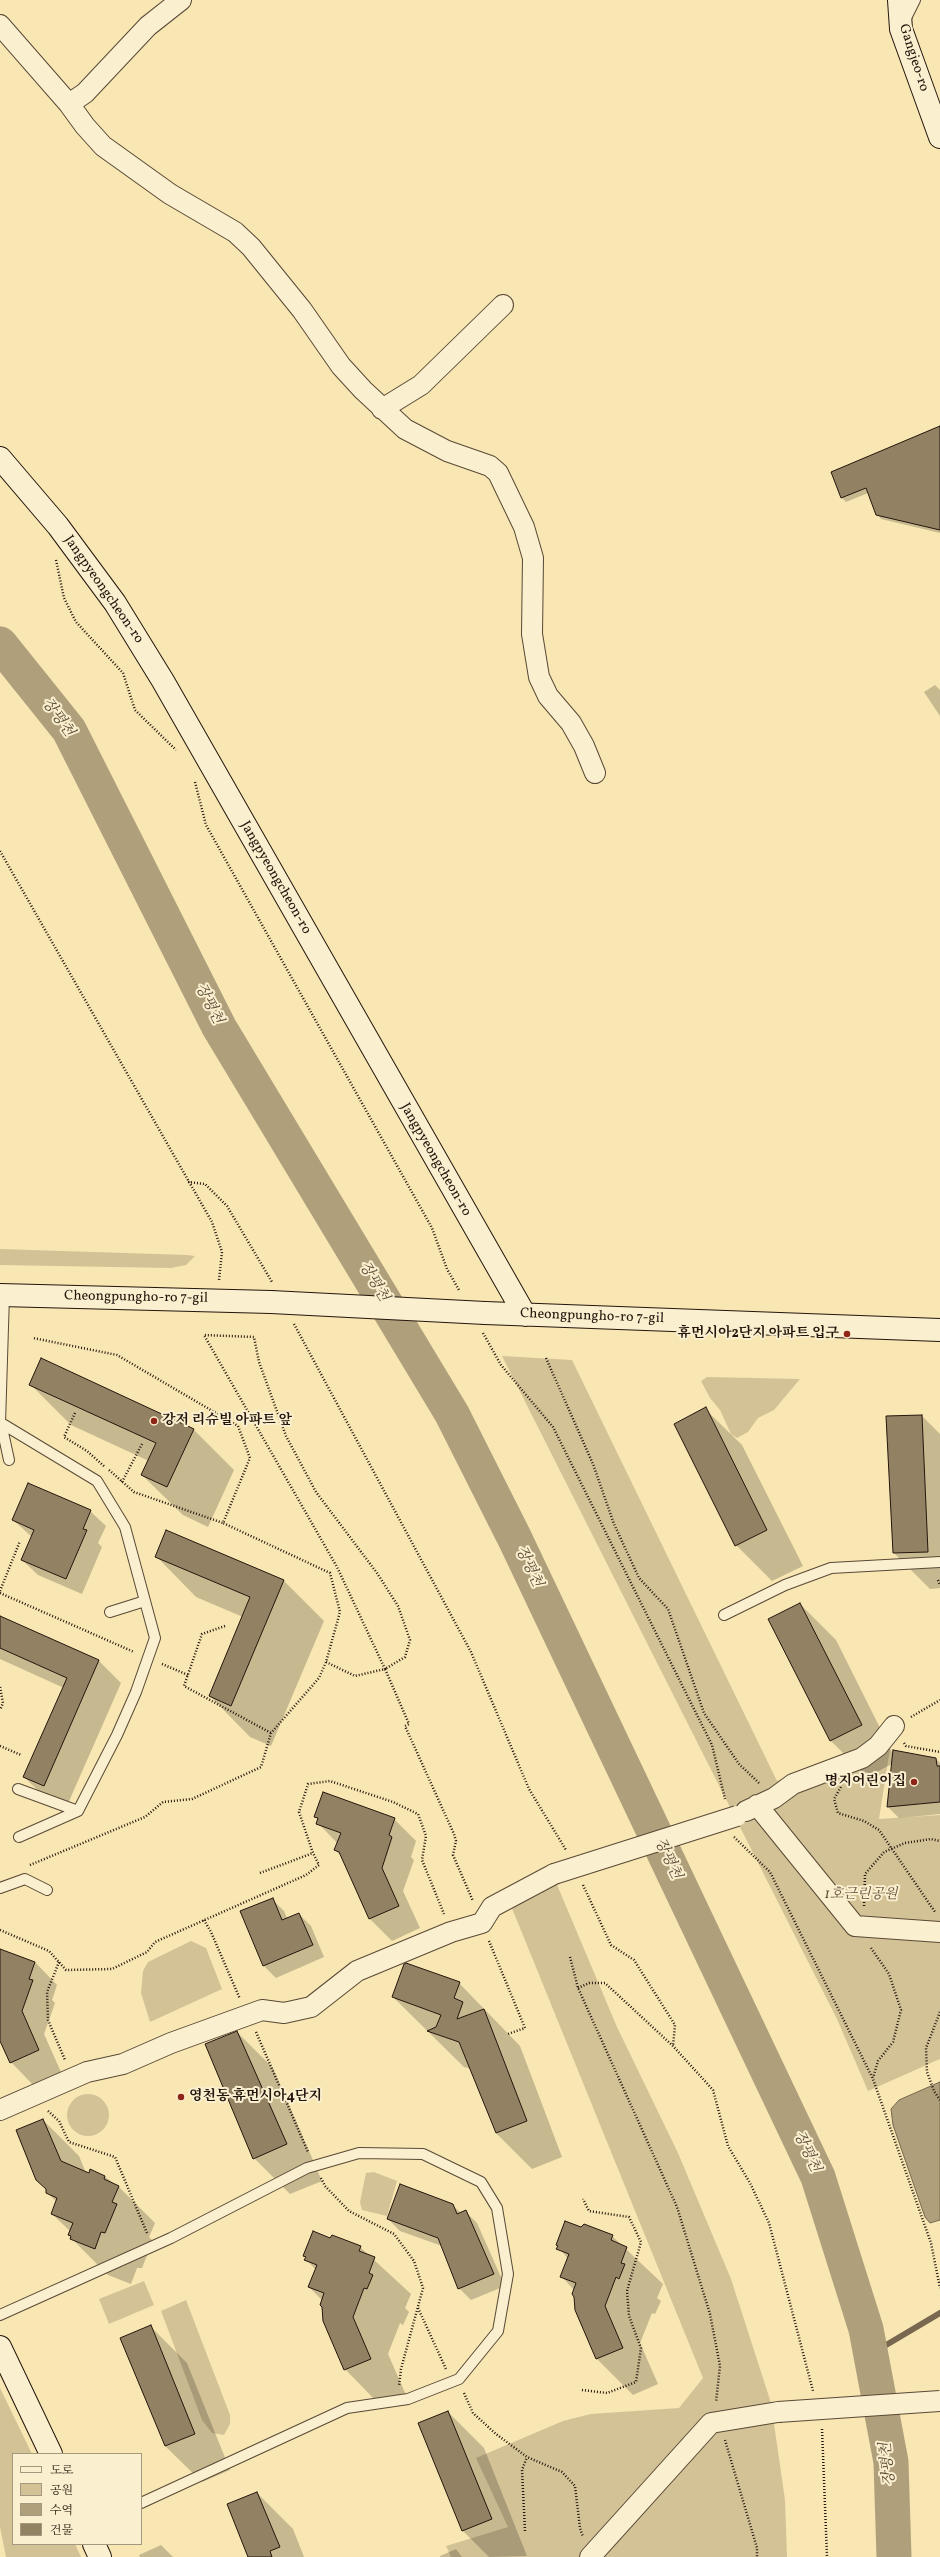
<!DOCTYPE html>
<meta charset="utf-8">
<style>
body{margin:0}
#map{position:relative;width:940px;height:2557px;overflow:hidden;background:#f8e6b3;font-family:Vollkorn,"Noto Serif KR",serif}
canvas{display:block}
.legend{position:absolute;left:12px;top:2453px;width:130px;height:92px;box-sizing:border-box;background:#faefce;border:1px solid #a49881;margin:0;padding:5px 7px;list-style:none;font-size:12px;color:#24150d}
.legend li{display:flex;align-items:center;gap:8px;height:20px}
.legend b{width:20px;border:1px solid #a49881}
</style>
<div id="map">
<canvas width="940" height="2557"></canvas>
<ul class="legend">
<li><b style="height:5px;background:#faefce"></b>도로</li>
<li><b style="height:11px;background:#d4c297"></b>공원</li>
<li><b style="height:11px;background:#b09f7b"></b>수역</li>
<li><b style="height:11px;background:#928263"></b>건물</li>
</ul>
</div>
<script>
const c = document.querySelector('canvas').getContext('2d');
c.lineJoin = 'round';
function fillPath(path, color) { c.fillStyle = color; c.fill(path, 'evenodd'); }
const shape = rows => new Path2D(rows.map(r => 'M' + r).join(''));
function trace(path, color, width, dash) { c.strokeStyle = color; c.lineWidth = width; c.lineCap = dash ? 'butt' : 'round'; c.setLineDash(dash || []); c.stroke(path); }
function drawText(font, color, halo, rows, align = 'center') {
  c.font = font + ' Vollkorn,"Noto Serif KR",serif'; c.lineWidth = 4; c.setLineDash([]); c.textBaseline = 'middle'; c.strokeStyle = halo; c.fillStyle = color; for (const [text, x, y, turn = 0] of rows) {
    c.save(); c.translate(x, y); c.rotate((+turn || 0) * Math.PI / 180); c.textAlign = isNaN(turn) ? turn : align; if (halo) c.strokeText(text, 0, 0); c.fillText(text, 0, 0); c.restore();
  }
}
fillPath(shape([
 [0,1249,187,1255,195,1256,186,1265,171,1268,0,1265],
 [502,1356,572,1360,777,1781,892,1736,879,1819,940,1815,940,2059,868,2091,837,2019],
 [707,1377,800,1379,774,1410,758,1418,748,1432,737,1438,731,1434,720,1410,710,1398,701,1381],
 [552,1873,617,2027,678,2153,731,2279,771,2403,785,2500,787,2557,451,2557,446,2546,508,2527,476,2458,563,2421,591,2414,679,2408,703,2378,507,1896],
 [191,1941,206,1948,222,1989,150,2022,141,1993,143,1971,148,1962],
 '67 2115a21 21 0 1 1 42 0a21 21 0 1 1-42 0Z',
 [374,2172,397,2181,387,2216,362,2210,360,2202,366,2173],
 [144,2281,154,2305,109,2324,99,2299],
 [186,2300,230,2415,230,2424,224,2435,212,2433,202,2420,161,2311],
 [0,2388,32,2454,13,2454,13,2544,75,2544,81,2557,6,2557,0,2527]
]), '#d4c297');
const water = shape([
 [940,2082,940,2220,930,2223,925,2217,893,2125,891,2109,899,2100,940,2082]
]);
fillPath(water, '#b09f7b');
trace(water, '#78684f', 1);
fillPath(shape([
 [940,427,940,533,881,519,877,514,868,493,846,502,842,498,832,473],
 [935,685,940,690,940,716,924,692],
 [30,1384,193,1429,234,1470,208,1527,183,1515,142,1475,149,1461,71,1425],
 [705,1409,742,1445,803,1566,772,1581,736,1545],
 [922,1416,940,1434,940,1588,930,1589,894,1553],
 [90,1511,106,1526,98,1543,102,1547,82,1594,38,1575,22,1560,32,1537,13,1520],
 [156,1556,283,1580,324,1621,271,1746,250,1737,210,1696,243,1617,196,1597],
 [800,1604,836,1640,893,1754,936,1759,940,1763,940,1814,899,1818,888,1807,892,1764,867,1777,831,1741],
 [0,1617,99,1661,121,1683,66,1808,47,1799,24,1777,64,1688,0,1659],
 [315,1816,394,1819,416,1841,411,1857,414,1860,403,1891,420,1928,392,1941,370,1919,342,1856,335,1850,338,1844,318,1823,319,1820],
 [272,1899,284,1911,287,1918,299,1914,311,1926,324,1957,276,1978,264,1966,241,1912],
 [0,1950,35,1962,57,1985,52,2000,55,2003,44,2034,61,2072,33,2085,11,2062,0,2039],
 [459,1983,520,2046,562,2157,532,2169,496,2133,471,2069,464,2067,393,1997],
 [237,2032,273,2068,322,2181,290,2194,254,2158],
 [43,2120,79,2156,86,2173,104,2176,119,2187,155,2223,149,2237,153,2241,142,2268,137,2268,131,2284,108,2275,72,2239,71,2232,52,2214,57,2202,47,2193],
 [452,2205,461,2213,465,2211,477,2223,505,2286,471,2300,459,2288,442,2246,400,2231,388,2219],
 [582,2228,612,2236,663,2284,657,2298,661,2301,655,2314,652,2313,640,2343,658,2384,633,2395,597,2359,576,2310,574,2290,561,2276,568,2259,557,2245],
 [330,2239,360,2247,411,2294,405,2308,409,2312,403,2325,400,2323,388,2354,406,2395,381,2406,345,2369,322,2300,309,2287,316,2270,306,2259],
 [151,2327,187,2363,230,2470,202,2482,165,2446],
 [448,2412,484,2448,527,2556,489,2557,463,2531,419,2424],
 [257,2493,293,2529,304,2557,250,2557],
 [161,2545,173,2557,140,2557,139,2555],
 [456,2549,462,2557,440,2557,440,2556]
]), '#0003');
trace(shape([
 [871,2354,940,2313]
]), '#78684f', 6);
trace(shape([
 [0,644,69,730,219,1027,452,1414,515,1539,818,2177,866,2329,891,2462,894,2557]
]), '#b09f7b', 35);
const building = shape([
 [940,426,940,530,876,515,866,488,841,498,831,472,940,426],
 [41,1358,194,1429,167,1487,141,1475,156,1443,29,1385,41,1358],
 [706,1407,767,1530,735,1546,674,1424,706,1407],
 [922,1415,928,1552,893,1553,886,1416,922,1415],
 [28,1483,91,1510,83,1529,87,1530,66,1579,21,1560,34,1530,12,1520,28,1483],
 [166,1530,284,1580,231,1706,209,1696,250,1597,155,1557,166,1530],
 [800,1603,862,1725,830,1741,768,1619,800,1603],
 [0,1616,99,1660,44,1786,23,1777,67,1678,0,1648,0,1616],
 [893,1750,936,1758,937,1766,940,1766,940,1802,887,1807,893,1750],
 [323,1792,395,1818,389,1835,392,1837,382,1868,399,1906,369,1919,339,1852,334,1850,341,1833,316,1824,318,1818,314,1817,323,1792],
 [273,1898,282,1920,299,1913,313,1945,263,1966,240,1911,273,1898],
 [0,1949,35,1962,29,1979,33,1980,22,2011,39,2050,10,2063,0,2041,0,1949],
 [406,1963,460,1982,454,1998,463,2002,457,2019,484,2009,527,2121,496,2133,459,2042,427,2031,436,2027,441,2015,392,1997,404,1964,406,1963],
 [237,2031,287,2144,253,2159,205,2044,237,2031],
 [43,2119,61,2161,89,2173,90,2169,105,2176,104,2179,119,2186,112,2202,117,2204,105,2233,101,2232,95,2249,70,2239,71,2236,68,2235,73,2223,51,2214,57,2198,46,2193,46,2189,36,2180,16,2130,43,2119],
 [400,2184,453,2204,457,2214,466,2210,494,2274,458,2289,438,2238,387,2219,400,2184],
 [565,2221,581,2227,584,2224,613,2235,611,2240,627,2247,621,2263,625,2264,619,2279,616,2277,605,2306,623,2348,596,2359,575,2310,574,2297,572,2294,576,2283,560,2277,569,2254,556,2249,558,2246,556,2245,565,2221],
 [313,2231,330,2238,332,2235,361,2246,359,2251,375,2257,369,2273,373,2275,367,2289,364,2288,353,2317,371,2359,344,2370,323,2321,322,2307,320,2305,324,2293,308,2287,317,2265,304,2260,306,2257,303,2256,313,2231],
 [151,2325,195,2434,165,2446,120,2338,151,2325],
 [448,2411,492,2519,462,2531,418,2423,448,2411],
 [257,2492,280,2547,270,2551,272,2557,248,2557,227,2504,257,2492]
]);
fillPath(building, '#928263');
trace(building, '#24150d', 1);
const lane = shape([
 [905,20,915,0],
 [0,1423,4,1295],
 [1,1423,97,1481,125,1527,145,1601,110,1612],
 [1,1423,9,1460],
 [724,1615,785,1585,831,1568,940,1562],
 [18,1789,78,1811],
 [19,1837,78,1811,117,1735,136,1692,155,1638,145,1601],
 [0,1888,25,1879,47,1890],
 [0,2315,171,2238,307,2168,359,2153,423,2154,481,2182,497,2208,508,2274,498,2331,459,2379,408,2399,347,2408,141,2503]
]);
const street = shape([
 [0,25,69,104,85,126,103,146,170,194,235,232,251,247,302,310,341,366,363,390,405,429,447,451,490,466,498,473,524,527,533,558,532,634,539,677,548,696,571,723,584,746,595,773],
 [69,104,85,93,148,26,181,0],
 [382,409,421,385,503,305],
 [757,1805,855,1926,940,1932],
 [746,1811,774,1798,793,1784,862,1758,878,1746,894,1726],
 [0,2110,87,2072,123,2064,171,2043,262,2010,284,2013,311,2007,357,1971,451,1932,482,1923,492,1907,554,1874],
 [590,2557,711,2423,778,2412]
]);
const secondary = shape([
 [899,0,901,29,940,137],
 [0,458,58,526,115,603,163,681,525,1315],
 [0,1295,271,1302],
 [485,1313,940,1330],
 [0,2347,51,2454],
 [94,2544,100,2557]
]);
trace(lane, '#594936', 12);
trace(street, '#594936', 22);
trace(secondary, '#24150d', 24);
trace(shape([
 [56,560,64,598,76,622,123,673,135,710,176,750],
 [195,782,206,825,432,1228,447,1269,459,1290],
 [0,851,212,1222,222,1252,219,1280],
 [188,1182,205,1184,227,1206,272,1282],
 [294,1324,471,1652,529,1789,566,1850],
 [483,1333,501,1365,553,1427,712,1745,725,1799],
 [546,1358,593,1464,614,1524,639,1578,668,1609,704,1713,739,1764,759,1783],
 [75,1413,64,1437,87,1451,105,1467],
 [109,1470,134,1492,223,1523],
 [122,1482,142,1444],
 [938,1580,940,1585],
 [0,1591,20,1541],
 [0,1593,134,1652],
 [225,1626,202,1634,184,1686,271,1733],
 [326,1662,355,1676,385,1669,337,1567,204,1335,254,1337,259,1362,286,1436,316,1492,377,1573,398,1606,410,1640,405,1657,385,1669,409,1724,405,1726,454,1834,456,1841,453,1855,473,1901],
 [162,1664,188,1675],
 [0,1687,3,1703,0,1710],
 [911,1717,940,1700],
 [904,1743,906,1746,940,1752],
 [0,1746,21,1755],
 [841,1787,834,1799,838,1813,864,1821,879,1830,935,1912],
 [734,1837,770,1872,873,2079,931,2243,940,2288],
 [30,1865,145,1817,163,1802,192,1799,261,1767,271,1733,319,1678,326,1662,340,1612,330,1573,223,1523,250,1458,238,1426,117,1355,33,1338],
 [260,1873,313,1853,299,1812,308,1784,330,1781,393,1802,418,1814,426,1836,422,1860,444,1914],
 [583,1885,611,1945,634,1960,675,2025,673,2046],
 [864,1906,865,1874,884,1852,905,1843,931,1839,940,1841],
 [204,1920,211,1932,240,1999],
 [0,1930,49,1951,66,1970,112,1969,147,1952,155,1942,306,1875,319,1865,313,1853],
 [489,1941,525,2028,508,2034],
 [871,1948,889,1974,901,2010,893,2042,878,2061,873,2078],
 [570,1957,578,1988,677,2207,710,2314,720,2366,716,2402],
 [59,1962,47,1992,48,2020,65,2060],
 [578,1988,589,1983,605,1983,673,2046,713,2090,728,2146,750,2183,769,2223,813,2391],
 [940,2012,926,2048,927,2072,934,2091,940,2100],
 [256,2032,308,2152],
 [48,2111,59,2121,69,2142,115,2157,147,2233],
 [321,2178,325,2186,349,2211,394,2234,414,2261,423,2288,401,2369,399,2386],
 [418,2308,446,2369],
 [582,2390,607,2393,636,2382,641,2348,629,2316,627,2291,641,2242,629,2217,589,2211,583,2199],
 [464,2393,473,2413,496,2434,527,2457,562,2472,575,2486,580,2528,583,2537],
 [822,2429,827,2557],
 [725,2440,757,2548,757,2557],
 [525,2531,522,2470,527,2457]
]), '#24150d', 2.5, [1, 2]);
trace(lane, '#faefce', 10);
trace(street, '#faefce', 20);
trace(secondary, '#faefce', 22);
const streetBridge = shape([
 [554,1874,737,1816],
 [778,2412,940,2401]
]);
const secondaryBridge = shape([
 [271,1302,485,1313]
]);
trace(streetBridge, '#594936', 22, []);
trace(secondaryBridge, '#24150d', 24, []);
trace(streetBridge, '#faefce', 20);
trace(secondaryBridge, '#faefce', 22);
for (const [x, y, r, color] of [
 [847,1334,4,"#8f2418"],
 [154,1421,4,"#8f2418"],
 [914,1782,4,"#8f2418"],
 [181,2097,4,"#8f2418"]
]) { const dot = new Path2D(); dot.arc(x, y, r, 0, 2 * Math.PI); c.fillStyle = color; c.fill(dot); trace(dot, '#faefce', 1.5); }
drawText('14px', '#24150d', '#faefce', [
 ["Gangjeo-ro",913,58,72],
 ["Jangpyeongcheon-ro",103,590,55],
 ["Jangpyeongcheon-ro",275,878,60],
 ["Jangpyeongcheon-ro",435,1160,60],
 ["Cheongpungho-ro 7-gil",136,1298,1],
 ["Cheongpungho-ro 7-gil",592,1317,2]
]);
drawText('bold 14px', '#24150d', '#faefce', [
 ["휴먼시아2단지 아파트 입구",839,1334],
 ["강저 리슈빌 아파트 앞",162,1421,"left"],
 ["명지어린이집",906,1782],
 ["영천동 휴먼시아4단지",189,2097,"left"]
], 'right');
drawText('italic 14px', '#62523d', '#faefce', [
 ["1호근린공원",861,1895]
]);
drawText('italic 15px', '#5c4c39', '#faefce', [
 ["장평천",57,718,54],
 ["장평천",208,1004,63],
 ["장평천",373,1282,59],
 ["장평천",528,1567,65],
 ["장평천",667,1859,65],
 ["장평천",806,2152,65],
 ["장평천",889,2464,-96]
]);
</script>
